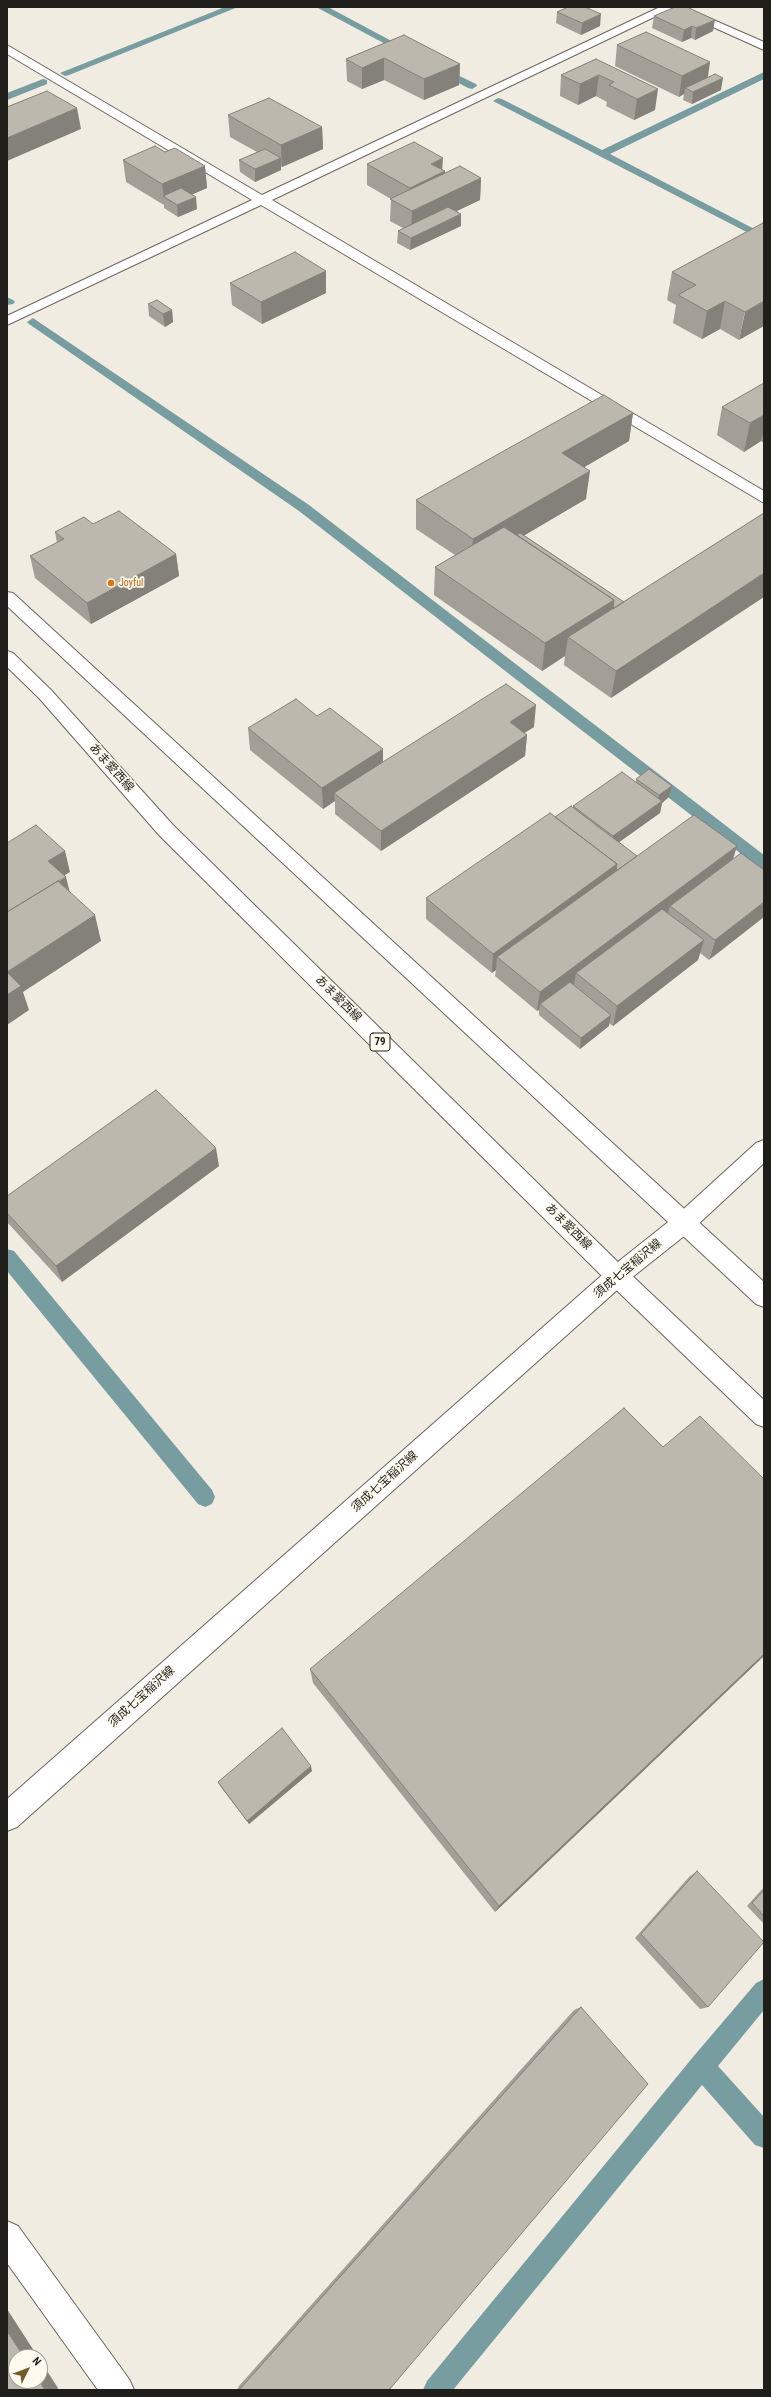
<!DOCTYPE html>
<meta charset="utf-8">
<style>
body{margin:0}
#map{position:relative;width:771px;height:2397px;overflow:hidden;background:#f1ece2;font-family:"Roboto Condensed",sans-serif}
canvas{display:block}
.frame{position:absolute;inset:0;border:8px solid #1f1e1a;pointer-events:none}
.north{position:absolute;left:8px;top:2349px;width:40px;height:40px;box-sizing:border-box;background:#fffaef;border:1px solid #a5a29a;border-radius:50%;rotate:48deg;font-size:11px;font-weight:700;line-height:16px;text-align:center;color:#1f1e1a}
.north::after{content:'';display:block;margin:auto;width:14px;height:18px;background:#725b2b;clip-path:polygon(50% 0,100% 100%,50% 72%,0 100%)}
</style>
<div id="map">
<canvas width="771" height="2397"></canvas>
<div class="frame"></div>
<div class="north">N</div>
</div>
<script>
const c = document.querySelector('canvas').getContext('2d');
c.lineJoin = 'round';
const shape = rows => new Path2D(rows.map(r => 'M' + r).join(''));
function fillPath(path, color) { c.fillStyle = color; c.fill(path, 'evenodd'); }
function trace(path, color, width, dash) { c.strokeStyle = color; c.lineWidth = width; c.lineCap = dash ? 'butt' : 'round'; c.setLineDash(dash || []); c.stroke(path); }
function drawText(font, color, halo, rows, align = 'center') {
  c.font = font + ' "Roboto Condensed","Noto Sans JP",sans-serif'; c.lineWidth = 3.5; c.setLineDash([]); c.textBaseline = 'middle'; c.strokeStyle = halo; c.fillStyle = color; for (const [text, x, y, turn = 0] of rows) {
    c.save(); c.translate(x, y); c.rotate((+turn || 0) * Math.PI / 180); c.textAlign = isNaN(turn) ? turn : align; if (halo) c.strokeText(text, 0, 0); c.fillText(text, 0, 0); c.restore();
  }
}
fillPath(shape([
 [225,7,238,7,69,75,65,76,60,73,225,7],
 [316,7,328,7,414,53,406,55,316,7],
 [437,65,476,84,477,86,472,89,468,88,434,70,432,68,437,65],
 [764,72,764,79,610,154,764,234,764,241,493,101,498,98,502,99,602,150,764,72],
 [43,79,47,80,47,84,7,100,7,93,43,79],
 [7,297,13,300,15,302,13,304,7,305,7,297],
 [33,318,309,505,764,855,764,869,758,867,299,511,29,324,27,322,33,318],
 [7,1249,14,1251,212,1490,215,1497,212,1504,205,1507,198,1504,7,1271,7,1249],
 [764,1979,764,2010,718,2066,764,2117,764,2148,755,2145,702,2085,453,2390,423,2390,427,2381,693,2057,756,1983,764,1979]
]), '#789da0');
const street = shape([
 [660,7,675,7,272,200,764,491,764,503,261,205,7,325,7,316,252,200,7,54,7,45,262,195,660,7],
 [686,8,764,42,764,50,682,13,680,11,686,8],
 [7,2221,18,2226,129,2379,134,2390,98,2390,7,2263,7,2221]
]);
const secondary = shape([
 [764,1140,764,1163,693,1229,625,1283,17,1827,7,1831,7,1799,609,1269,677,1215,756,1143,764,1140]
]);
const primary = shape([
 [7,592,13,593,764,1282,764,1307,756,1304,7,606,7,592],
 [7,651,13,653,51,690,173,825,625,1269,764,1400,764,1427,756,1424,609,1283,159,835,39,698,7,667,7,651]
]);
trace(street, '#6a665d', 2);
trace(secondary, '#6a665d', 2);
trace(primary, '#6a665d', 2);
fillPath(street, '#fff');
fillPath(secondary, '#fff');
fillPath(primary, '#fff');
fillPath(shape([
 [557,12,600,26,581,35,556,23],
 [654,16,713,31,695,40,691,38,682,42,652,28],
 [404,35,460,64,459,85,424,100,384,80,362,89,347,81,346,59],
 [617,45,708,77,721,90,692,104,683,100,684,94,679,97,615,66],
 [596,59,655,110,634,120,606,106,607,102,596,96,578,105,560,96,561,75],
 [228,115,322,127,323,149,282,167,281,166,281,170,255,182,240,172,239,160,257,152,230,137],
 [165,152,205,166,207,188,192,194,197,209,178,217,164,208,164,205,126,182,123,160],
 [367,164,443,170,445,171,445,173,481,178,480,200,456,211,461,214,461,226,410,250,397,243,398,231,403,228,390,221,391,199,367,185],
 [763,223,739,340,720,329,702,339,673,323,676,305,667,300,672,272],
 [326,271,326,293,262,324,232,305,230,283],
 [148,304,172,310,173,322,165,327,149,316],
 [764,383,764,443,761,441,744,452,717,435,722,407],
 [633,413,629,441,584,467,586,499,524,535,624,602,764,513,611,698,564,665,565,656,542,671,434,595,435,567,455,555,416,529,416,500],
 [93,524,176,554,179,576,91,624,35,578,30,556,57,543,55,532],
 [317,716,383,762,534,727,524,733,527,735,525,756,381,851,335,814,335,801,323,809,250,750,248,728],
 [636,779,672,786,669,797,662,803,660,813,619,842,637,856,733,859,741,853,709,960,700,953,698,960,613,1026,609,1023,609,1026,580,1049,539,1015,539,1010,537,1011,495,976,496,970,492,973,426,919,426,898,555,817,573,807,573,806,636,782],
 [219,1166,62,1282,7,1222,7,1196],
 [663,1447,764,1479,764,1656,495,1912,313,1683,310,1669],
 [312,1771,249,1824,220,1786,218,1782],
 [697,1871,708,2007,700,2009,635,1938,689,1877],
 [764,1887,764,1924,747,1906],
 [581,2007,389,2390,237,2390,239,2386,574,2010]
]), '#a39e96');
fillPath(shape([
 [601,14,600,26,581,35,582,23],
 [715,20,713,31,695,40,696,28],
 [692,26,691,38,682,42,684,30],
 [384,58,384,80,362,89,362,68],
 [710,62,707,84,685,88,684,94,679,97,682,76],
 [460,64,459,85,424,100,424,79],
 [599,75,596,96,578,105,580,84],
 [723,78,721,90,692,104,693,92],
 [658,89,655,110,634,120,637,99],
 [77,108,81,129,7,161,7,138],
 [322,127,323,149,282,167,281,145],
 [281,158,281,170,255,182,255,169],
 [443,158,442,172,445,171,444,193,409,209,410,188,431,164],
 [205,166,207,188,173,203,164,197,162,184],
 [481,178,480,200,411,233,412,211],
 [196,197,197,209,178,217,177,205],
 [461,214,461,226,410,250,411,238],
 [326,271,326,293,262,324,261,302],
 [725,301,720,329,702,339,707,311],
 [764,301,764,326,739,340,745,312],
 [172,310,173,322,165,327,163,314],
 [633,413,629,441,559,482,562,453],
 [764,415,764,430,761,441,744,452,750,423],
 [590,471,586,499,471,567,473,539],
 [176,554,179,576,91,624,87,603],
 [764,573,764,597,611,698,616,671],
 [614,600,610,628,568,637,565,656,542,671,545,643],
 [536,705,534,727,508,743,510,722],
 [527,735,525,756,381,851,381,831],
 [383,749,383,770,334,793,335,801,323,809,322,788],
 [672,786,669,797,662,803,660,813,611,848,613,836,657,805,659,795],
 [737,846,731,866,670,906,668,913,576,973,574,984,544,1007,540,1004,539,1010,537,1011,540,992],
 [65,851,70,872,54,882,48,861],
 [617,864,614,885,497,957,496,970,492,973,493,954],
 [66,877,71,897,7,914],
 [764,902,764,917,709,960,715,940],
 [95,915,101,941,23,992,29,1010,7,1025,7,972],
 [704,940,698,960,613,1026,617,1006],
 [611,1015,609,1026,580,1049,581,1038],
 [216,1148,219,1166,62,1282,56,1266],
 [764,1654,764,1656,495,1912,499,1906],
 [311,1766,312,1771,249,1824,247,1821],
 [7,2309,38,2357,24,2357,7,2331],
 [40,2360,58,2388,57,2390,45,2390,39,2381,40,2381]
]), '#84817a');
const building = shape([
 [568,7,585,7,601,14,582,23,557,12,568,7],
 [675,7,687,7,715,20,696,28,692,26,684,30,654,16,675,7],
 [646,32,710,62,682,76,617,45,646,32],
 [404,35,460,64,424,79,384,58,362,68,346,59,404,35],
 [596,59,658,89,637,99,609,85,614,82,599,75,580,84,561,75,596,59],
 [715,74,723,78,693,92,685,88,715,74],
 [47,91,77,108,7,138,7,107,47,91],
 [269,98,322,127,281,145,228,115,269,98],
 [414,142,443,158,431,164,445,171,410,188,367,164,414,142],
 [155,146,165,152,175,148,205,166,162,184,123,160,155,146],
 [265,149,281,158,255,169,239,160,265,149],
 [460,166,481,178,412,211,390,199,460,166],
 [181,188,196,197,177,205,163,196,181,188],
 [448,207,461,214,411,238,398,231,448,207],
 [763,223,764,224,764,301,745,312,725,301,707,311,678,295,696,285,672,272,763,223],
 [295,252,326,271,261,302,230,283,295,252],
 [157,300,172,310,163,314,148,304,157,300],
 [764,383,764,415,750,423,722,407,764,383],
 [604,395,633,413,562,453,590,471,473,539,416,500,604,395],
 [119,511,176,554,87,603,30,556,64,539,55,532,84,517,93,524,119,511],
 [764,513,764,573,616,671,568,637,764,513],
 [504,527,614,600,545,643,435,567,504,527],
 [520,533,624,602,613,609,614,600,517,535,520,533],
 [506,684,536,705,510,722,527,735,381,831,334,793,506,684],
 [296,699,317,716,330,708,383,749,322,788,248,728,296,699],
 [649,769,672,786,659,795,636,779,649,769],
 [622,772,662,801,613,836,573,806,622,772],
 [571,806,637,856,616,871,617,864,555,817,571,806],
 [550,813,617,864,493,954,426,898,550,813],
 [694,815,737,846,540,992,497,957,694,815],
 [36,825,65,851,48,861,66,877,58,881,7,912,7,843,36,825],
 [741,853,764,870,764,902,715,940,670,906,741,853],
 [58,881,95,915,7,972,21,986,7,995,7,912,58,881],
 [662,909,704,940,617,1006,576,973,662,909],
 [570,982,611,1015,581,1038,540,1004,570,982],
 [156,1090,216,1148,56,1266,7,1213,7,1196,156,1090],
 [624,1408,663,1447,700,1416,764,1479,764,1654,499,1906,310,1669,624,1408],
 [282,1728,311,1766,247,1821,218,1782,282,1728],
 [697,1871,764,1942,708,2007,641,1934,697,1871],
 [764,1890,764,1916,752,1903,764,1890],
 [581,2007,648,2084,389,2390,239,2390,581,2007],
 [7,2331,24,2357,16,2357,16,2381,39,2381,45,2390,7,2390,7,2331]
]);
fillPath(building, '#bdb8ae');
trace(building, '#84817a', 1);
for (const [x, y, r, color] of [
 [111,583,4,"#e8710a"]
]) { const dot = new Path2D(); dot.arc(x, y, r, 0, 2 * Math.PI); c.fillStyle = color; c.fill(dot); trace(dot, '#fffaef', 1.5); }
drawText('10px', '#c56008', '#fffaef', [
 ["Joyful",119,583]
], 'left');
for (const [x, y, w] of [
 [380,1042,20]
]) { const box = new Path2D(); box.roundRect(x - w / 2, y - 9, w, 18, 3); c.fillStyle = '#fffaef'; c.fill(box); trace(box, '#1f1e1a', 1); }
drawText('bold 11px', '#1f1e1a', null, [
 ["79",380,1042]
]);
drawText('12px', '#1f1e1a', '#fffaef', [
 ["あま愛西線",111,768,48],
 ["あま愛西線",338,999,45],
 ["あま愛西線",568,1227,45],
 ["須成七宝稲沢線",628,1269,-40],
 ["須成七宝稲沢線",385,1482,-42],
 ["須成七宝稲沢線",142,1697,-42]
]);
</script>
